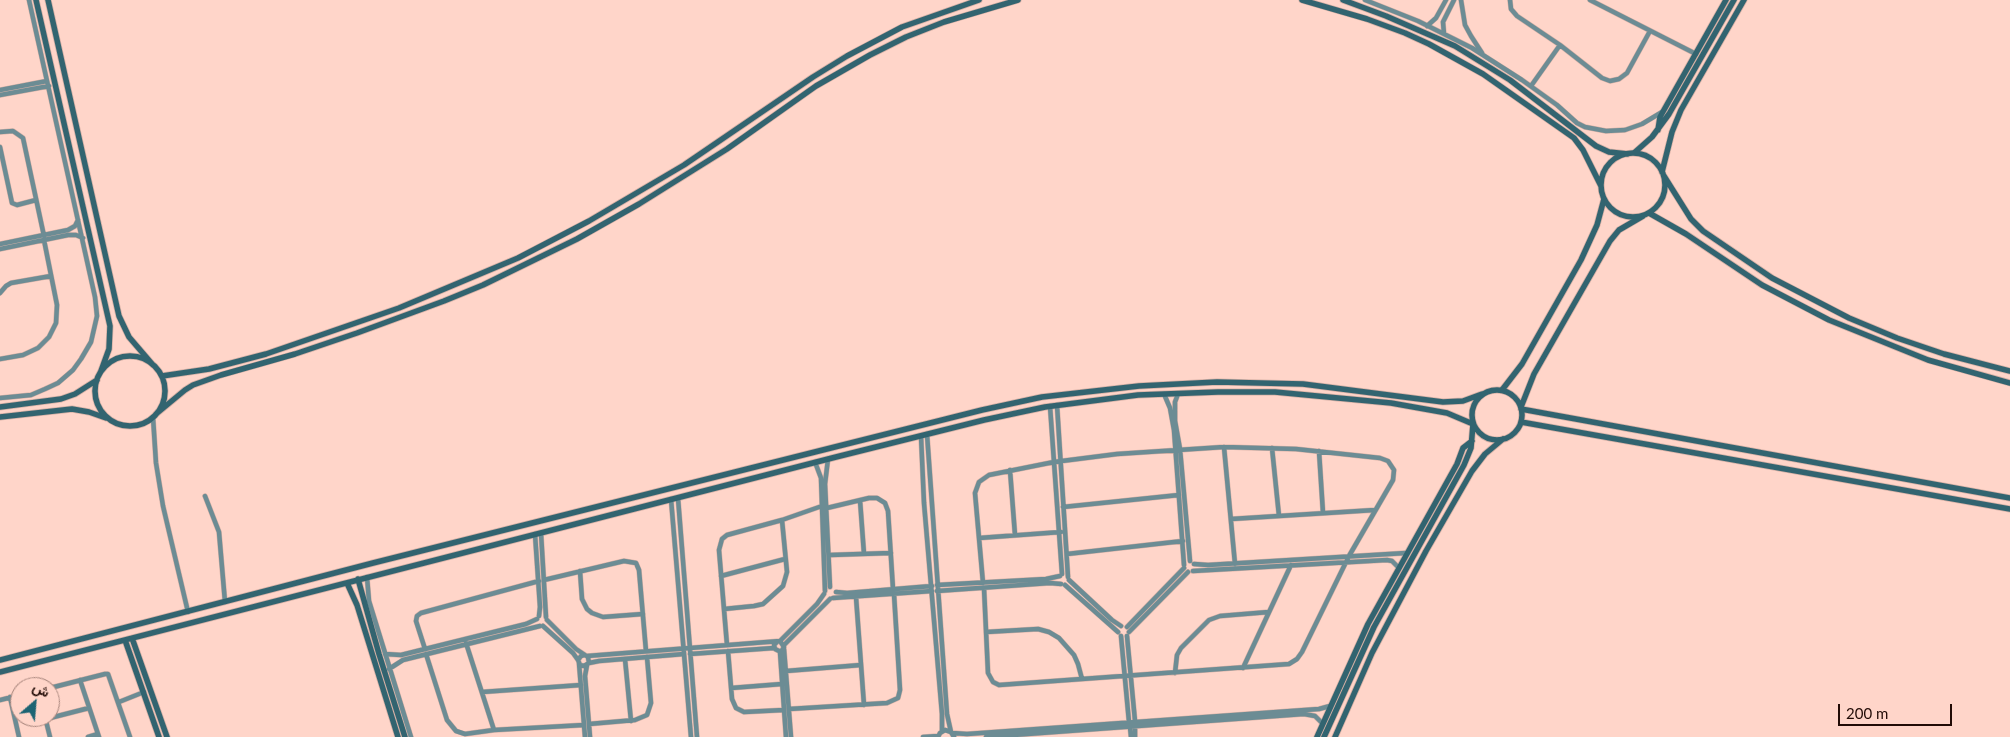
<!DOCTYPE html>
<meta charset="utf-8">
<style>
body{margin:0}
#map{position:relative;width:2010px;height:737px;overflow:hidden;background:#ffd5c9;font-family:Lato,Vazirmatn,sans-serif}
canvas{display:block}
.north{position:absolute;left:10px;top:677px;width:50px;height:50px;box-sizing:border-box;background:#ffd5c9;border:1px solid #a7847b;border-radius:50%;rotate:27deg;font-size:14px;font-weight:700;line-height:20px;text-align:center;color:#220b06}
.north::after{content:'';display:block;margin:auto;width:18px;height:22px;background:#1d6473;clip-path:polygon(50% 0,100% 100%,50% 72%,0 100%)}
.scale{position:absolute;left:1838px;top:704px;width:114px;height:22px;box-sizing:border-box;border:2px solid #220b06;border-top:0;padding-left:6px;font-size:15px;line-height:18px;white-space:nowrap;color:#220b06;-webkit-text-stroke:4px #ffd5c9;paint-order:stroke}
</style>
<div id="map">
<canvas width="2010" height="737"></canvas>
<div class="north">ش</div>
<div class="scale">200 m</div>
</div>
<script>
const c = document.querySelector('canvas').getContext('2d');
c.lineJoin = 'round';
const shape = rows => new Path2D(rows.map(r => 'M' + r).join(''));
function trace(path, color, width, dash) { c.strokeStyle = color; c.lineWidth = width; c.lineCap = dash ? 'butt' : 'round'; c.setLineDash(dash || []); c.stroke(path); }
const street = shape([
 [1365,0,1418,21,1472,48,1522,80,1557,105,1577,123,1585,127,1606,131,1625,130,1642,124,1662,112],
 [1461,0,1465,25,1471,36,1482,53],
 [1510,0,1511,9,1517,16,1560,45,1602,78,1610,81,1619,79,1627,73,1650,31],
 [1590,0,1696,54],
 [1427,26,1436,18,1446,0],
 [1444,34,1443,22,1454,0],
 [1531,86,1560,45],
 [0,90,47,81],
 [0,95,49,86],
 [0,132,13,131,23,138,44,236],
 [0,147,12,203,17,205,36,200],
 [0,244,68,230,75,226,78,220],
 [0,249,68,235,76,235,83,238],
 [0,293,6,286,11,283,51,276],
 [0,359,23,355,38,348,49,337,56,323,57,305,44,240],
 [1164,394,1170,408,1174,430,1184,565],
 [1178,394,1175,402,1175,421,1180,449,1190,561],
 [0,398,31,395,45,389,58,383,73,370,81,359,91,342,97,316,95,297,29,0],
 [1057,405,1068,577],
 [1050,406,1062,574],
 [153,417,156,463,163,506,188,612],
 [927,434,947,714,951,732],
 [921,436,924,503,942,714,942,731],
 [1224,447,1235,564],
 [1272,448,1279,516],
 [1319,451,1323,513],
 [828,459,825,484,830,587],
 [815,462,821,478,825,591],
 [1010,470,1015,535],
 [205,496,219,532,225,602],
 [678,498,697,737],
 [671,499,691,737],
 [860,500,864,554],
 [1063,507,1179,495],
 [827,508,869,498,877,498,885,503,888,511,893,589],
 [1231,519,1375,510],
 [541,533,546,617],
 [535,534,540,607,539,616],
 [979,538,1061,532],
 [1067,554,1183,541],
 [830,555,891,553],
 [1194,564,1208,565,1406,553],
 [580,571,582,599,587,609,592,613,603,617,643,614],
 [1193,571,1387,560,1392,561,1398,567],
 [721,576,785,559],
 [367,577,369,601,411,737],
 [544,580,624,561,636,563,639,570,646,651],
 [1069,580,1112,620,1121,626],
 [983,583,975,493,979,482,989,475,1054,462,1117,454,1224,447,1296,449,1380,458,1388,461,1394,470,1393,480,1349,556,1302,652,1297,659,1289,664,999,685,993,682,988,673,984,588],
 [937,585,1046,579,1060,576],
 [1065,585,1118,632],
 [937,591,1050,583,1061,584],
 [836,592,847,593,932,586],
 [856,597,864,705],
 [833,598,932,591],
 [724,609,754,606,763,604,783,586,787,572,782,520],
 [547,620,576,649,588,657,589,663,584,666,580,665,578,660,581,656,584,655],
 [543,626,573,653,578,660],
 [1127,627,1184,568],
 [986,632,1038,629,1049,632,1059,638,1074,655,1078,664,1082,679],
 [1129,632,1188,572],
 [1121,636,1129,722],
 [1127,636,1135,721],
 [780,641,817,604,824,594],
 [466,643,494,730],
 [727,645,719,550,722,539,727,535,782,520,822,506],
 [784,645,830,599],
 [425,649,416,621,417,616,421,613,539,581],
 [784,649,791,737],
 [728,651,732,699,736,708,744,712,784,710],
 [780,652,786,737],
 [385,654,401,655,526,624,537,619],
 [426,654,447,720,456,731,465,734,494,730,584,725],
 [690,654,774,648],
 [587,656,780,641,784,647,781,652,775,649,774,645,777,642],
 [625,659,631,721],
 [579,663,585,737],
 [589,663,599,661,684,654],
 [587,665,585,676,590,737],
 [1243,668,1291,565],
 [389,669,403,660,540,626],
 [786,671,861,665],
 [1175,673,1177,655,1181,648,1209,620,1220,616,1269,612],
 [80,680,99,737],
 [50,688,105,674,108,674,130,737],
 [731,688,782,684],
 [482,692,581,685],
 [10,697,19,737],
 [0,700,20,695],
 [119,702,144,692],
 [789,709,887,703,898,698,900,690,894,594],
 [45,717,50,737],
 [46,719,89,708],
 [589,724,635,720,647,715,651,703,647,657],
 [1130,727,1131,737],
 [1135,727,1135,737],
 [952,733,967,734,1319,709,1330,706],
 [88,737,98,734],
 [923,737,938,736],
 [938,737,940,733,945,730,951,732,954,737],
 [986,737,1304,714,1315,716,1322,723]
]);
const secondary = shape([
 [36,0,110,326,109,349,101,371],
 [48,0,119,316,129,337,153,365],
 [1302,0,1367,19,1405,33,1429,44,1483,74,1574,138,1583,150,1601,186],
 [1343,0,1386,16,1455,46,1510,80,1596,146,1609,152,1628,154],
 [1658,130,1660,117,1726,0],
 '1601 185a32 32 0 1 1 64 0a32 32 0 1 1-64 0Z',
 [1634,153,1652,137,1669,114,1734,0],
 [1662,172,1672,132,1681,110,1744,0],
 [1664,176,1691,219,1703,231,1772,278,1849,318,1897,338,1944,354,2010,371],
 [1649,213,1686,234,1762,285,1829,320,1928,360,2010,383],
 '95 391a35 35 0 1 1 70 0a35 35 0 1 1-70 0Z',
 [162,376,209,369,266,354,399,308,518,258,589,221,684,165,813,77,847,56,902,27,979,0],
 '1472 415a25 25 0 1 1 50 0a25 25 0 1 1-50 0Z',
 [1502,390,1522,364,1581,260,1597,225,1604,199],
 [0,407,61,399,75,394,97,380],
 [1521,407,1534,374,1610,241,1619,230,1643,216],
 [1521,409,2010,498],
 [156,414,185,390,193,385,221,375,295,354,357,333,444,301,483,285,577,239,639,204,727,149,816,86,870,55,906,37,944,22,1018,0],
 [0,417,72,409,89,412,106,418],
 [1521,422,2010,509],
 [358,579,379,654,405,737],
 [347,583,357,605,398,737],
 [132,638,167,737],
 [125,640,159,737],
 [0,660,373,563,982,410,1042,397,1139,386,1217,382,1303,384,1443,402,1463,401,1482,394],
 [0,672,836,457,984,420,1045,407,1138,395,1218,392,1275,392,1391,403,1447,413,1473,424],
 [1317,737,1368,624,1457,464,1463,448,1472,441],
 [1324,737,1374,627,1464,465,1471,448,1473,424],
 [1335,737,1372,653,1426,551,1472,471,1485,454,1503,439]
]);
trace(street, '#d7b1a6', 5.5);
trace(secondary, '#d7b1a6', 7);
trace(street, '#6c8c94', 4.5);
trace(secondary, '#326470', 5.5);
</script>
